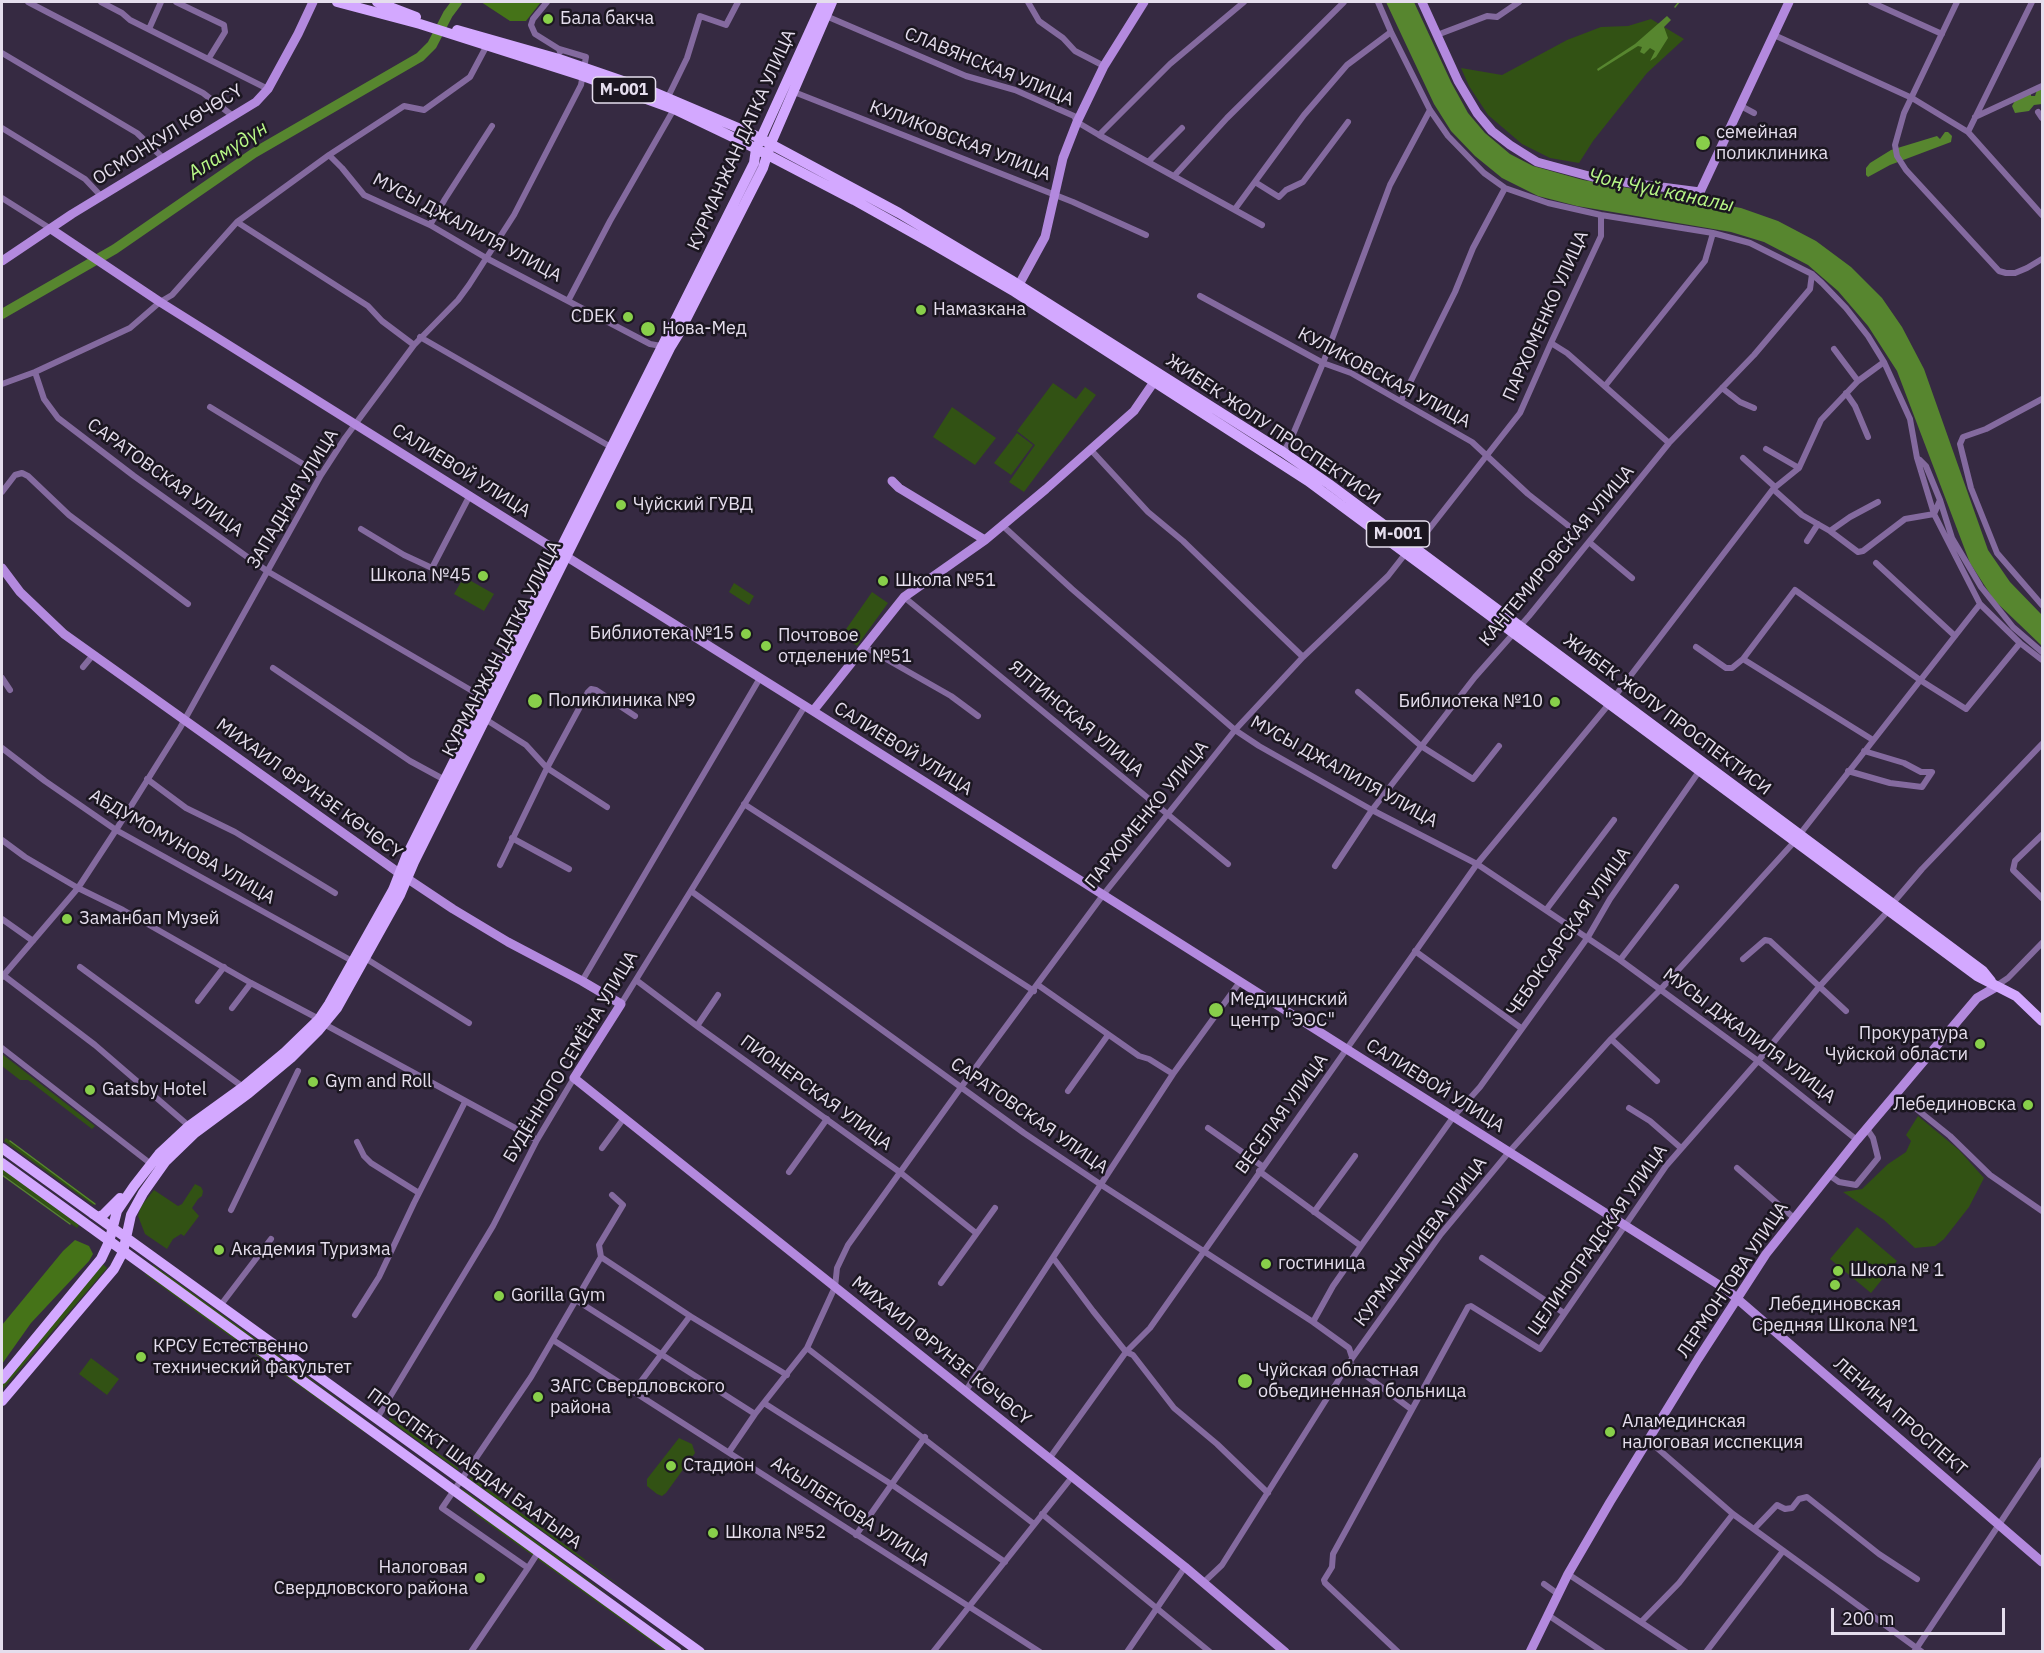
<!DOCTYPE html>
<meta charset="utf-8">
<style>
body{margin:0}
#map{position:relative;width:2044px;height:1653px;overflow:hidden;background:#362a42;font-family:"IBM Plex Sans",sans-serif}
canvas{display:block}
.frame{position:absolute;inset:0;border:3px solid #e5deed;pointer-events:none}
.scale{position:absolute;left:1831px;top:1608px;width:174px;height:27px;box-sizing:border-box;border:3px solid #e5deed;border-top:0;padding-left:8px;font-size:18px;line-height:21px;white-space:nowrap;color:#e5deed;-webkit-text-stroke:4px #1b1620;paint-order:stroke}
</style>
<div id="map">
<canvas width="2044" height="1653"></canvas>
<div class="frame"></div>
<div class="scale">200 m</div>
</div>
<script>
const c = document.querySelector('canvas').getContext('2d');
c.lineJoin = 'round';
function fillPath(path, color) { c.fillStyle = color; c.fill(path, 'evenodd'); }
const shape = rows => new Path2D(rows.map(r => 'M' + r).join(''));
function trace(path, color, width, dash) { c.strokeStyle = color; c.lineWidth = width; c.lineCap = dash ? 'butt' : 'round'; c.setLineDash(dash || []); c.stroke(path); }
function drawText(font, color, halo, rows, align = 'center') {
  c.font = font + ' "IBM Plex Sans",sans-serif'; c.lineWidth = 5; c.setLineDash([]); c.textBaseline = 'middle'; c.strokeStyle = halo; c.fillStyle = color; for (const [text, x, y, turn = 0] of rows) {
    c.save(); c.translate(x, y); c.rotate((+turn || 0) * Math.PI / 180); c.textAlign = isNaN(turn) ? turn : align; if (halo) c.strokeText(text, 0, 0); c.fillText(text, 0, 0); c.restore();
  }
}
fillPath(shape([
 [1651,19,1684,39,1647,73,1593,141,1579,163,1550,158,1522,144,1488,115,1469,86,1461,68,1502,75,1567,40,1601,27,1628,26],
 [1053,383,1076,399,1085,387,1096,395,1024,492,1009,482,1035,445,1017,431],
 [952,407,996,438,975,465,933,437],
 [1017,433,1033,445,1011,475,994,463],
 [464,577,494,594,484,611,454,594],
 [734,583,754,596,749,605,729,592],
 [872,592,888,603,857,646,842,635],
 [2,1054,95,1126,92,1129,28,1080,20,1080,2,1066],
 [1918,1116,1959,1150,1984,1178,1969,1207,1944,1239,1935,1246,1915,1248,1884,1220,1843,1192,1862,1189,1888,1164,1906,1152,1911,1141,1906,1135],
 [6,1138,95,1203,93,1205,4,1141],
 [2,1168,79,1225,77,1228,6,1177,2,1173],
 [195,1184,201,1187,203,1191,202,1196,198,1199,192,1208,199,1216,184,1236,181,1234,173,1239,167,1249,145,1234,138,1216,141,1206,154,1190,178,1206,182,1204],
 [1857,1227,1897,1261,1871,1293,1830,1259],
 [103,1264,107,1268,2,1390,2,1383],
 [153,1265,173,1279,370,1422,152,1267],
 [146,1272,365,1431,364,1432,202,1316,145,1274],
 [91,1358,119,1379,107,1395,79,1374],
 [390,1417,458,1468,459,1471,389,1420],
 [679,1438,692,1444,695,1453,666,1493,662,1496,657,1494,647,1486,647,1479],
 [471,1477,567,1546,624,1589,469,1479],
 [460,1489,464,1490,558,1557,615,1601],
 [455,1497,670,1651,665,1651,478,1516]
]), '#325214');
fillPath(shape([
 [481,2,541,2,526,21,510,21],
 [75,1240,89,1246,93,1254,89,1261,31,1323,2,1364,2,1325,63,1251]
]), '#457318');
fillPath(shape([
 [1386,2,1414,2,1451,82,1468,113,1485,133,1510,154,1533,166,1583,180,1741,208,1778,221,1816,241,1851,267,1882,298,1902,327,1924,369,1988,550,2010,582,2042,615,2042,646,1994,600,1970,563,1897,371,1868,326,1838,291,1808,265,1764,242,1731,232,1577,206,1538,196,1502,178,1475,156,1451,131,1434,104],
 [1667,16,1671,20,1664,27,1668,38,1656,57,1650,61,1655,51,1650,48,1644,54,1640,52,1642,47,1638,46,1598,71,1597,69,1635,44],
 [2042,86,2042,104,2034,105,2029,111,2015,113,2012,106,2016,99,2031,93,2031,96,2035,96,2037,90],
 [1945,132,1948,132,1952,136,1951,142,1890,165,1868,177,1866,175,1866,168,1870,163,1891,150,1937,136,1940,139]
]), '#57862f');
trace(shape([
 [1675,7,1679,2],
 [10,1141,95,1204],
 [2,1175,70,1224]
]), '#57862f', 1.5);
trace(shape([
 [2,314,115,249,254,153,420,57,432,45,448,14,457,2]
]), '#57862f', 10);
trace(shape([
 [28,2,203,93,233,116],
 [101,2,122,13,130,20,268,89],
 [176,2,224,25,225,32,209,58],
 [547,2,533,19,531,25,535,34,559,49,560,52],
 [1028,2,1039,21,1063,38,1075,51,1104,66],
 [1378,2,1391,32,1430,110,1448,136,1484,173,1505,188,1548,203,1601,215,1713,233,1750,243,1812,274,1822,283,1846,308,1868,336,1884,362,1910,419,1917,458,1934,514,1980,604,2020,643,2042,660],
 [1871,2,1942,34],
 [1957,2,1904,113,1895,145,1897,156,1906,170,1999,271,2006,273,2015,273,2027,268,2042,259],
 [826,16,966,76,1015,90,1074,116,1077,122,1099,135,1262,225],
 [149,29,161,2],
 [1437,35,1487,16,1497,17,1519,2],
 [1774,35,1912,98,1968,132,2042,215],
 [2,53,137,133,163,158],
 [794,92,1073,202,1146,235],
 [668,97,687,58,700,16,726,25,738,2],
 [1741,106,1754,113],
 [2038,112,2042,118],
 [1975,117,2042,86],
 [2,128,85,179,101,196],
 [1968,132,2032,2],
 [1099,135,1170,64,1244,2],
 [329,155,342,168,364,195,430,225,488,259,650,344,661,346],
 [1148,162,1182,128],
 [1174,176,1227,118,1344,2],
 [1255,182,1279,197,1286,190,1303,182,1348,122],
 [2,198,51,229],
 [1235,209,1304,115,1347,65,1391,32],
 [237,222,368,306,382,321,414,345],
 [430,225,445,199,492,126],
 [1200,296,1323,363,1351,373,1472,442,1528,494,1570,527],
 [568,301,610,221,674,109],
 [420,337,611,447],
 [1551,343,1567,353,1669,443],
 [1834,349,1858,381],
 [35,372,44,399,58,418,134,476,267,571,486,699],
 [2,384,35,372,130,328,160,302,172,295,237,222,329,155,404,106,424,110,470,77,486,47],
 [1605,386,1705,261,1713,233],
 [1722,388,1740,402,1754,408],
 [1846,393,1855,406,1868,437],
 [2042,399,1986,429,1963,437,1960,444,1971,488,1997,553,2042,605],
 [1401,401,1455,292,1473,248,1505,188],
 [210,407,321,475],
 [1766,449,1799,468],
 [1091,450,1148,512,1183,541,1303,657],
 [1283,453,1291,439,1323,363,1390,185,1430,110],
 [1743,458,1775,487],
 [1920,460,1926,466,1940,500,1952,538,1981,587,2013,627,2042,652],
 [1773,489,1802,515,1830,531,1858,552,1863,551,1905,519,1934,514,1940,500],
 [2,492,15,475,22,473,28,476,69,515,188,604],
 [1003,526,1072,589,1235,730,1259,746,1372,810,1477,864,1620,960,1758,1061,1857,1140],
 [361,529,404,555,432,568,470,495],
 [1830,531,1850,517,1878,502],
 [1807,541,1818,524],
 [1589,542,1632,578],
 [1876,563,1955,636],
 [904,597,1228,864],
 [865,647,951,696,978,716],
 [1696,647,1726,668,1732,668,1743,659,1873,740],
 [1743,659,1795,590,1920,680,1966,709,2020,643],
 [83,667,93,655],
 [273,668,410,761,445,780],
 [2,678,10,690],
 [1358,692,1421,746,1473,779,1499,746],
 [1615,696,1773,489,1799,468,1821,420,1858,381,1884,362],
 [485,719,526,745,547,768,607,807],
 [2,748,45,781,116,830,354,962],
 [1848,771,1890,783,1922,787,1932,772,1921,772,1904,763,1864,751],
 [147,779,186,808,235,832,335,893],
 [744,804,1034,991],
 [1800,834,1980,604],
 [2042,835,2015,861,2013,870,2042,898],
 [512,838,569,869],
 [2,840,25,857,78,888,123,910,251,983,319,1019],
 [500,865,547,768,588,692,591,689,596,690,635,716],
 [1335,866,1372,810,1475,677,1529,616,1669,443,1754,355,1810,289,1812,274],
 [691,891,1024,1133,1100,1184,1313,1322,1349,1348,1352,1357],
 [1893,903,1922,869,2042,744],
 [1546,910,1614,820],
 [2,919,33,941],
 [1415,951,1521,1028],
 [365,958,469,1023],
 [1743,959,1765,940,1770,941,1846,1011],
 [1620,960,1676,887],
 [80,967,243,1087],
 [3,975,95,1045,189,1126],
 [2,977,78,888,116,830,180,728,321,475,345,438,414,345,458,300,469,285,514,215,581,85,586,57,559,49],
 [636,980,697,1026,901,1173,976,1233],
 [582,981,760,678],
 [1038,985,1139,1056,1149,1059,1173,1074],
 [1996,986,2008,978,2042,943],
 [198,1001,224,967],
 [621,1004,805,706],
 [232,1008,251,983],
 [324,1024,537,1140],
 [697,1026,718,995],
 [1611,1039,1657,1081],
 [2,1048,151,1164],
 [1068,1091,1108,1035],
 [1914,1107,1950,1136,1990,1175,2042,1211],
 [1629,1108,1650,1121,1681,1148],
 [1208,1128,1262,1166],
 [357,1142,364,1156,371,1163,419,1193],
 [602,1148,624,1118],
 [1737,1168,1794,1218],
 [1259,1171,1361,1246],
 [789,1172,827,1119],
 [1829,1175,1839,1182,1856,1185,1878,1158,1873,1138,1867,1129],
 [231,1210,298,1071],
 [1314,1212,1355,1156],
 [601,1257,690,1316,787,1375],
 [601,1257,599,1245,623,1205,612,1195],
 [1482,1258,1564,1313],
 [1054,1259,1093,1311,1126,1352,1133,1355,1174,1408,1217,1444,1268,1493],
 [941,1283,995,1208],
 [576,1300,755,1414],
 [220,1306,271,1239],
 [355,1315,379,1277,414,1203,465,1102],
 [1313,1322,1333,1286,1361,1246,1454,1116,1480,1087,1588,937,1610,899,1700,770],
 [553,1340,1040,1652],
 [807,1348,1034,1524],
 [1349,1363,1411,1409],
 [633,1392,690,1316],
 [965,1392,1173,1074,1239,983],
 [764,1403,891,1484,1005,1562],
 [376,1420,493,1226,537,1140,574,1078],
 [1649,1441,1733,1514,1922,1652],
 [729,1452,755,1414,807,1348,835,1287,837,1268,848,1245,962,1086,1103,895,1235,730,1303,657,1388,576,1406,553,1415,547,1520,413,1551,343,1601,236,1601,215],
 [1049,1459,1126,1352,1150,1328,1477,864,1609,704],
 [1042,1514,1210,1652],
 [1754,1529,1777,1505,1785,1509,1792,1508,1799,1499,1807,1497,1879,1554,1917,1579],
 [856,1535,925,1437],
 [528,1568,539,1551],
 [1568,1574,1686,1652],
 [1204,1582,1222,1565,1353,1357,1441,1234,1509,1152,1611,1039,1660,990,1795,841],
 [1544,1584,1558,1594],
 [1548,1615,1603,1652],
 [1641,1622,1679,1583,1733,1514],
 [471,1652,528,1568,442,1508,531,1377,601,1257],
 [933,1652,1072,1477],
 [1127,1652,1185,1567],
 [1398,1652,1325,1583,1324,1580,1332,1567,1333,1554,1468,1307,1471,1306,1540,1349,1666,1166,1758,1061,1819,987,1889,910],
 [1706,1652,1783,1551],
 [1914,1652,2042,1460]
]), '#846a9f', 6);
trace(shape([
 [1422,2,1458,81,1477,113,1492,131,1510,145,1537,162,1600,179,1700,192,1789,2],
 [51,229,160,302,813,711,1727,1290,2042,1562],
 [2,261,72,214,256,102,268,89,298,34,313,2],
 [1016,290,1045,237,1063,158,1077,122,1104,66,1144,2],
 [892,481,899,488,985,540],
 [2,568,20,592,64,634,399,873,453,909,508,942,582,981,621,1004,574,1078,1185,1567,1285,1652],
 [813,711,904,597,985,540,1046,489,1134,411,1158,376],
 [1530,1652,1568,1574,1610,1502,1698,1359,1766,1254,1857,1140,1977,998,1996,987]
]), '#b389de', 9);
trace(shape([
 [337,2,420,24,583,76,674,109,745,143,854,200,929,242,1015,292,1308,481,1977,976,2016,996,2042,1021],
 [377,2,416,17],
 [457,30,559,59,649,90,750,133,899,213,1011,280,1283,452,1329,484,1983,971,1991,981],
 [2,1148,700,1652],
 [2,1163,677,1652],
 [93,1214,98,1217,103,1215,120,1198],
 [2,1379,101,1259,109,1242,117,1211,134,1186,159,1154,189,1126,243,1087,285,1052,319,1019,329,1004,393,890,406,857,754,163,756,149,823,2],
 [2,1401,114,1269,123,1252,131,1215,143,1193,165,1162,195,1133,249,1093,291,1058,318,1031,337,1008,400,895,414,862,670,348,678,335,763,168,771,143,832,2]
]), '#d3a8ff', 10);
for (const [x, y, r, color] of [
 [548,19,6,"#88cf4a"],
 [1703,143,8,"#88cf4a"],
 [921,310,6,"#88cf4a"],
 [628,317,6,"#88cf4a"],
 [648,329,8,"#88cf4a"],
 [621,505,6,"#88cf4a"],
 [483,576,6,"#88cf4a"],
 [883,581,6,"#88cf4a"],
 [746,634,6,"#88cf4a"],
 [766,646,6,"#88cf4a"],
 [535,701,8,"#88cf4a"],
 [1555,702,6,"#88cf4a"],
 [67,919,6,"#88cf4a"],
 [1216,1010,8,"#88cf4a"],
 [1980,1044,6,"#88cf4a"],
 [313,1082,6,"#88cf4a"],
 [90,1090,6,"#88cf4a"],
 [2028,1105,6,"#88cf4a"],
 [219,1250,6,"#88cf4a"],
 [1266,1264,6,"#88cf4a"],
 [1838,1271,6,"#88cf4a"],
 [1835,1285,6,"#88cf4a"],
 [499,1296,6,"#88cf4a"],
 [141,1357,6,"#88cf4a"],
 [1245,1381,8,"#88cf4a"],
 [538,1397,6,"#88cf4a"],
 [1610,1432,6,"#88cf4a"],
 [671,1466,6,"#88cf4a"],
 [713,1533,6,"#88cf4a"],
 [480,1578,6,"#88cf4a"]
]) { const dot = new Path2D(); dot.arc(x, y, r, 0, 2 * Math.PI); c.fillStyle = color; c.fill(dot); trace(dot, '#1b1620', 2); }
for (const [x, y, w] of [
 [624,90,63],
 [1398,534,63]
]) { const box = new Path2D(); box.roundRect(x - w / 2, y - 13, w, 26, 4.5); c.fillStyle = '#1b1620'; c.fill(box); trace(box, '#e5deed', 1.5); }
drawText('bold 16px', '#e5deed', null, [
 ["М-001",624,90],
 ["М-001",1398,534]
]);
drawText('18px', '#e5deed', '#1b1620', [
 ["Бала бакча",560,19],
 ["семейная",1716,133],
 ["поликлиника",1716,154],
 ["Намазкана",933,310],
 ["CDEK",616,317,"right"],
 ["Нова-Мед",662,329],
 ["Чуйский ГУВД",633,505],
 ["Школа №45",471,576,"right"],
 ["Школа №51",895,581],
 ["Библиотека №15",734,634,"right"],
 ["Почтовое",778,636],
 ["отделение №51",778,657],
 ["Поликлиника №9",548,701],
 ["Библиотека №10",1543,702,"right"],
 ["Заманбап Музей",79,919],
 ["Медицинский",1230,1000],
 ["центр \"ЭОС\"",1230,1021],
 ["Прокуратура",1968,1034,"right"],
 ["Чуйской области",1968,1055,"right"],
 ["Gym and Roll",325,1082],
 ["Gatsby Hotel",102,1090],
 ["Лебединовска",2016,1105,"right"],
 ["Академия Туризма",231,1250],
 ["гостиница",1278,1264],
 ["Школа № 1",1850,1271],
 ["Gorilla Gym",511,1296],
 ["Лебединовская",1835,1305,"center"],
 ["Средняя Школа №1",1835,1326,"center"],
 ["КРСУ Естественно",153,1347],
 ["технический факультет",153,1368],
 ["Чуйская областная",1258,1371],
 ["объединенная больница",1258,1392],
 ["ЗАГС Свердловского",550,1387],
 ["района",550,1408],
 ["Аламединская",1622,1422],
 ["налоговая исспекция",1622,1443],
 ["Стадион",683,1466],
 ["Школа №52",725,1533],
 ["Налоговая",468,1568,"right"],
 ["Свердловского района",468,1589,"right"]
], 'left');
drawText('18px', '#e5deed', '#1b1620', [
 ["СЛАВЯНСКАЯ УЛИЦА",989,67,22],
 ["ОСМОНКУЛ КӨЧӨСҮ",168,135,-32],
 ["КУРМАНЖАН ДАТКА УЛИЦА",742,140,-66],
 ["КУЛИКОВСКАЯ УЛИЦА",960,141,21],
 ["МУСЫ ДЖАЛИЛЯ УЛИЦА",467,228,28],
 ["ПАРХОМЕНКО УЛИЦА",1546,316,-66],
 ["КУЛИКОВСКАЯ УЛИЦА",1384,378,28],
 ["ЖИБЕК ЖОЛУ ПРОСПЕКТИСИ",1273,430,34],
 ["САЛИЕВОЙ УЛИЦА",461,471,32],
 ["САРАТОВСКАЯ УЛИЦА",165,478,36],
 ["ЗАПАДНАЯ УЛИЦА",293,499,-59],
 ["КАНТЕМИРОВСКАЯ УЛИЦА",1557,556,-50],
 ["КУРМАНЖАН ДАТКА УЛИЦА",502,649,-63],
 ["ЖИБЕК ЖОЛУ ПРОСПЕКТИСИ",1667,715,37],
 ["ЯЛТИНСКАЯ УЛИЦА",1076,719,40],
 ["САЛИЕВОЙ УЛИЦА",903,749,32],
 ["МУСЫ ДЖАЛИЛЯ УЛИЦА",1344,772,29],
 ["МИХАИЛ ФРУНЗЕ КӨЧӨСҮ",309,789,36],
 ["ПАРХОМЕНКО УЛИЦА",1147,815,-51],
 ["АБДУМОМУНОВА УЛИЦА",182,847,30],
 ["ЧЕБОКСАРСКАЯ УЛИЦА",1569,932,-55],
 ["МУСЫ ДЖАЛИЛЯ УЛИЦА",1749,1036,37],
 ["БУДЁННОГО СЕМЁНА УЛИЦА",571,1057,-59],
 ["САЛИЕВОЙ УЛИЦА",1435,1086,32],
 ["ПИОНЕРСКАЯ УЛИЦА",816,1093,36],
 ["ВЕСЕЛАЯ УЛИЦА",1282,1114,-54],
 ["САРАТОВСКАЯ УЛИЦА",1029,1116,35],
 ["ЦЕЛИНОГРАДСКАЯ УЛИЦА",1598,1240,-55],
 ["КУРМАНАЛИЕВА УЛИЦА",1421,1242,-53],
 ["ЛЕРМОНТОВА УЛИЦА",1733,1280,-56],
 ["МИХАИЛ ФРУНЗЕ КӨЧӨСҮ",941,1351,39],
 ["ЛЕНИНА ПРОСПЕКТ",1900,1417,41],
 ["ПРОСПЕКТ ШАБДАН БААТЫРА",474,1469,36],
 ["АКЫЛБЕКОВА УЛИЦА",850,1512,33]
]);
drawText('italic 20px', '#b9f988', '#1b1620', [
 ["Аламүдүн",228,151,-33],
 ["Чоң Чүй каналы",1661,191,12]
]);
</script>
